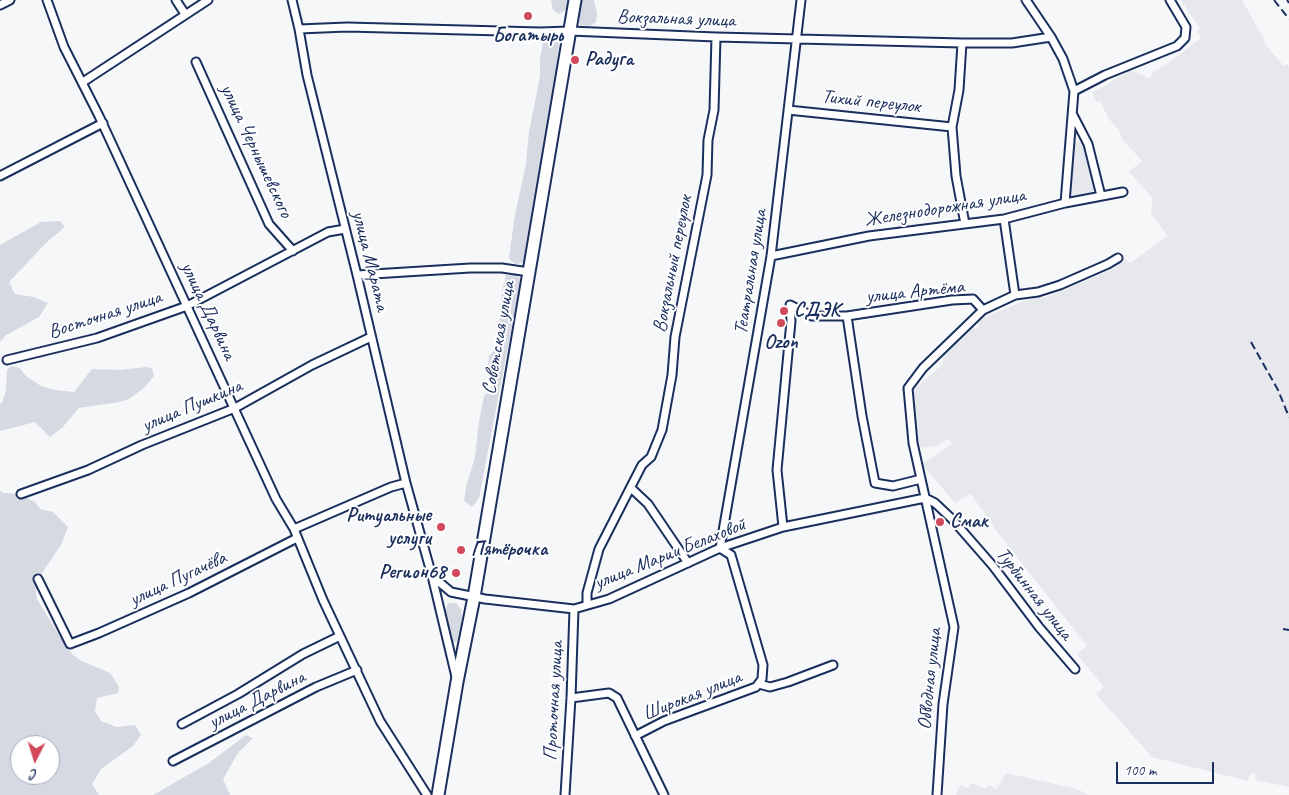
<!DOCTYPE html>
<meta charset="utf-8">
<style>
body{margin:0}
#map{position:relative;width:1289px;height:795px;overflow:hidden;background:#f6f7f9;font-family:Caveat,sans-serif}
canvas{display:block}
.north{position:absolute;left:10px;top:735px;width:50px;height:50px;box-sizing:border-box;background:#fff;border:1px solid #a4acbf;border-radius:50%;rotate:185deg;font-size:14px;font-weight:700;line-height:20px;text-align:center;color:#1b2f5e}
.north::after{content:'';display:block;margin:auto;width:18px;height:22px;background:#d1495b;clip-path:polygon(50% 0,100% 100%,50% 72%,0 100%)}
.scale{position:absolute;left:1116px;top:762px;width:98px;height:22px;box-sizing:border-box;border:2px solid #1b2f5e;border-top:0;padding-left:6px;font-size:15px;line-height:18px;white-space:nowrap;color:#1b2f5e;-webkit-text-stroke:4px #fff;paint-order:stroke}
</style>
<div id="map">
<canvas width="1289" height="795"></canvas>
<div class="north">С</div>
<div class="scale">100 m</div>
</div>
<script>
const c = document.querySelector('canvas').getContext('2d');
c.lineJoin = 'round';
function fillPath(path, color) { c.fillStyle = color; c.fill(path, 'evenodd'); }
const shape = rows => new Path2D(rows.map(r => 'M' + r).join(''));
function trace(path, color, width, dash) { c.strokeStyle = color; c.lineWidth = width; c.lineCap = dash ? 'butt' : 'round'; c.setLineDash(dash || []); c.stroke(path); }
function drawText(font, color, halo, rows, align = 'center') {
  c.font = font + ' Caveat,sans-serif'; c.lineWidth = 4; c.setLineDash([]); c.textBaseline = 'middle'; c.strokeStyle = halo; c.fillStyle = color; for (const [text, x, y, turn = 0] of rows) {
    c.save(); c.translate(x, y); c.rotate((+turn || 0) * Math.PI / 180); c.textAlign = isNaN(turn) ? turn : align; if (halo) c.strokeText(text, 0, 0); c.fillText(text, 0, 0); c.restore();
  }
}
fillPath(shape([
 [1181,0,1242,0,1265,41,1263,42,1284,66,1287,64,1289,67,1289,787,1255,780,1256,773,1250,774,1248,781,1152,757,1096,694,1104,687,1077,654,1087,646,998,533,971,494,955,503,922,464,952,444,948,439,936,446,920,448,915,420,913,390,943,364,943,356,973,325,975,329,979,328,977,320,1037,296,1045,298,1116,268,1117,262,1124,258,1130,263,1168,236,1151,214,1153,198,1129,172,1142,161,1122,139,1120,132,1109,119,1100,101,1096,102,1092,92,1105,86,1130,70,1150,78,1153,72,1166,65,1201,38,1197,31,1200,29],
 [1075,142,1084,142,1095,190,1085,196,1071,196],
 [1006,773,1077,789,1089,795,956,795,960,785,968,788,971,783,986,789,989,785,997,789]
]), '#e6e8ee');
fillPath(shape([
 [551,0,568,0,567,9,559,14,553,10],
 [581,0,594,0,597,13,596,22,590,26,580,25,578,16],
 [548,37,559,43,555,81,525,262,516,264,510,260,509,257,515,215,526,164,529,132,540,76,540,59,543,43],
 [60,221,65,227,47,242,9,282,15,294,34,297,48,303,39,317,6,335,0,342,0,245,41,222],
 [506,275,515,275,521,279,479,498,472,507,464,501,466,487,475,457,479,421,484,396,491,389,493,378,488,366,489,356,497,347,502,292],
 [11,366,20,368,26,376,41,386,55,390,74,392,92,369,120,370,146,367,152,368,154,376,144,388,129,399,119,402,79,408,62,428,50,437,35,422,0,431,0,404,2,403,6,391,7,370],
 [0,491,4,493,21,494,36,503,40,509,53,512,68,527,61,545,38,579,36,593,37,599,65,645,73,655,82,661,110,673,119,687,118,693,97,698,95,711,101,721,117,727,135,725,141,735,133,746,101,769,92,784,99,795,0,795],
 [20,745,50,745,50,775,20,775],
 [448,603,456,603,461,609,462,617,460,629,457,641,454,643,452,641,447,624,445,611],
 [246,735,253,738,238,753,223,779,230,795,153,795,209,763]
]), '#d6d9e2');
const minor = shape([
 [47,0,64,47,99,116,276,499,294,529,323,600,380,721,427,795],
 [176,0,185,14],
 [292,0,299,29,307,75,357,275,406,483,432,576,456,677],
 [1026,0,1051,37,1063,59,1074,91,1065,203],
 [0,5,10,0],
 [299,29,347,27,540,32,570,31,716,37,962,43,1012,43,1051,37],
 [962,43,959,90,952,127,956,176,965,224],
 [196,62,269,224,293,251],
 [83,82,208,0],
 [1074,91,1105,75,1177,46,1185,38,1186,27,1170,0],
 [788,110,952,127],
 [1073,115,1088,144,1101,196],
 [0,176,103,123],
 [771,256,869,236,1004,219,1065,203,1123,192],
 [357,275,470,268,502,268,529,272],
 [1015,295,1038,292,1060,285,1108,264,1118,258],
 [847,316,862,416,875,483,893,486,921,479],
 [7,360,97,338,187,306,328,232,345,229],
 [631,488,648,504,688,563],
 [21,494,88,470,142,445,235,408,312,365,371,337],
 [925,498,935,503,952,519,993,566,1039,627,1075,669],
 [783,527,777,470,791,321,790,305,812,316,847,316,952,300,973,299,983,310],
 [294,529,391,487,406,483],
 [720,548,771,256,801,0],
 [432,576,451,592,485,599,574,609,609,599,720,548,783,527,925,498],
 [38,579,70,644,99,633,189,593,297,538],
 [587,605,587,593,599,549,642,465,651,457,662,430,672,375,675,337,707,175,708,140,714,110,716,37],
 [759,684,770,687,788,682,833,665],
 [571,698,609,693,617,698,664,795],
 [182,724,238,694,303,654,340,636],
 [635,736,664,721,756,687,762,679,763,665,731,555,720,548],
 [173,761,316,687,357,670],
 [565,795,571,698,574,609],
 [937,795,943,704,954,627,913,443,908,388,923,368,983,310,1015,295,1004,219]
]);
const primary = shape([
 [438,795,457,682,474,597,575,0]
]);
trace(minor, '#1b2f5e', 11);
trace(primary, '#1b2f5e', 15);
trace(minor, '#fff', 7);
trace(primary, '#fff', 11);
trace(shape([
 [1274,0,1289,19],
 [1287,0,1289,3],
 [1251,342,1278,390,1289,417],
 [1283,629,1289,630]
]), '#1b2f5e', 2, [8, 4]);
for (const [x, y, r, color] of [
 [528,16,5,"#d1495b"],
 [575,60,5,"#d1495b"],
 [784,311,5,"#d1495b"],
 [781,323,5,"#d1495b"],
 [940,522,5,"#d1495b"],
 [441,527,5,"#d1495b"],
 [461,550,5,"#d1495b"],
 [456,573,5,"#d1495b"]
]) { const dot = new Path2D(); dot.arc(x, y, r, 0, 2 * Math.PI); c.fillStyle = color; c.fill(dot); trace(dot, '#fff', 2); }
drawText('20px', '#1b2f5e', '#fff', [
 ["Вокзальная улица",676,19,2],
 ["Тихий переулок",871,102,6],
 ["улица Чернышевского",256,151,65],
 ["Железнодорожная улица",945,208,-9],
 ["улица Марата",370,261,76],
 ["Вокзальный переулок",673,264,-79],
 ["Театральная улица",751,272,-81],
 ["улица Артёма",915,292,-6],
 ["улица Дарвина",208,311,65],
 ["Восточная улица",105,315,-18],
 ["Советская улица",499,338,-80],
 ["улица Пушкина",192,406,-23],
 ["улица Марии Белаховой",670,554,-22],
 ["улица Пугачёва",178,579,-25],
 ["Турбинная улица",1034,594,52],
 ["Обводная улица",930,679,-84],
 ["Широкая улица",692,696,-22],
 ["улица Дарвина",257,700,-27],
 ["Проточная улица",554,701,-87]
]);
drawText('bold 20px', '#1b2f5e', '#fff', [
 ["Богатырь",528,36,"center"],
 ["Радуга",585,60],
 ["СДЭК",794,311],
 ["Ozon",781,343,"center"],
 ["Ритуальные",431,516,"right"],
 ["услуги",431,539,"right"],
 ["Смак",950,522],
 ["Пятёрочка",471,550],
 ["Регион68",446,573,"right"]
], 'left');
</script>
